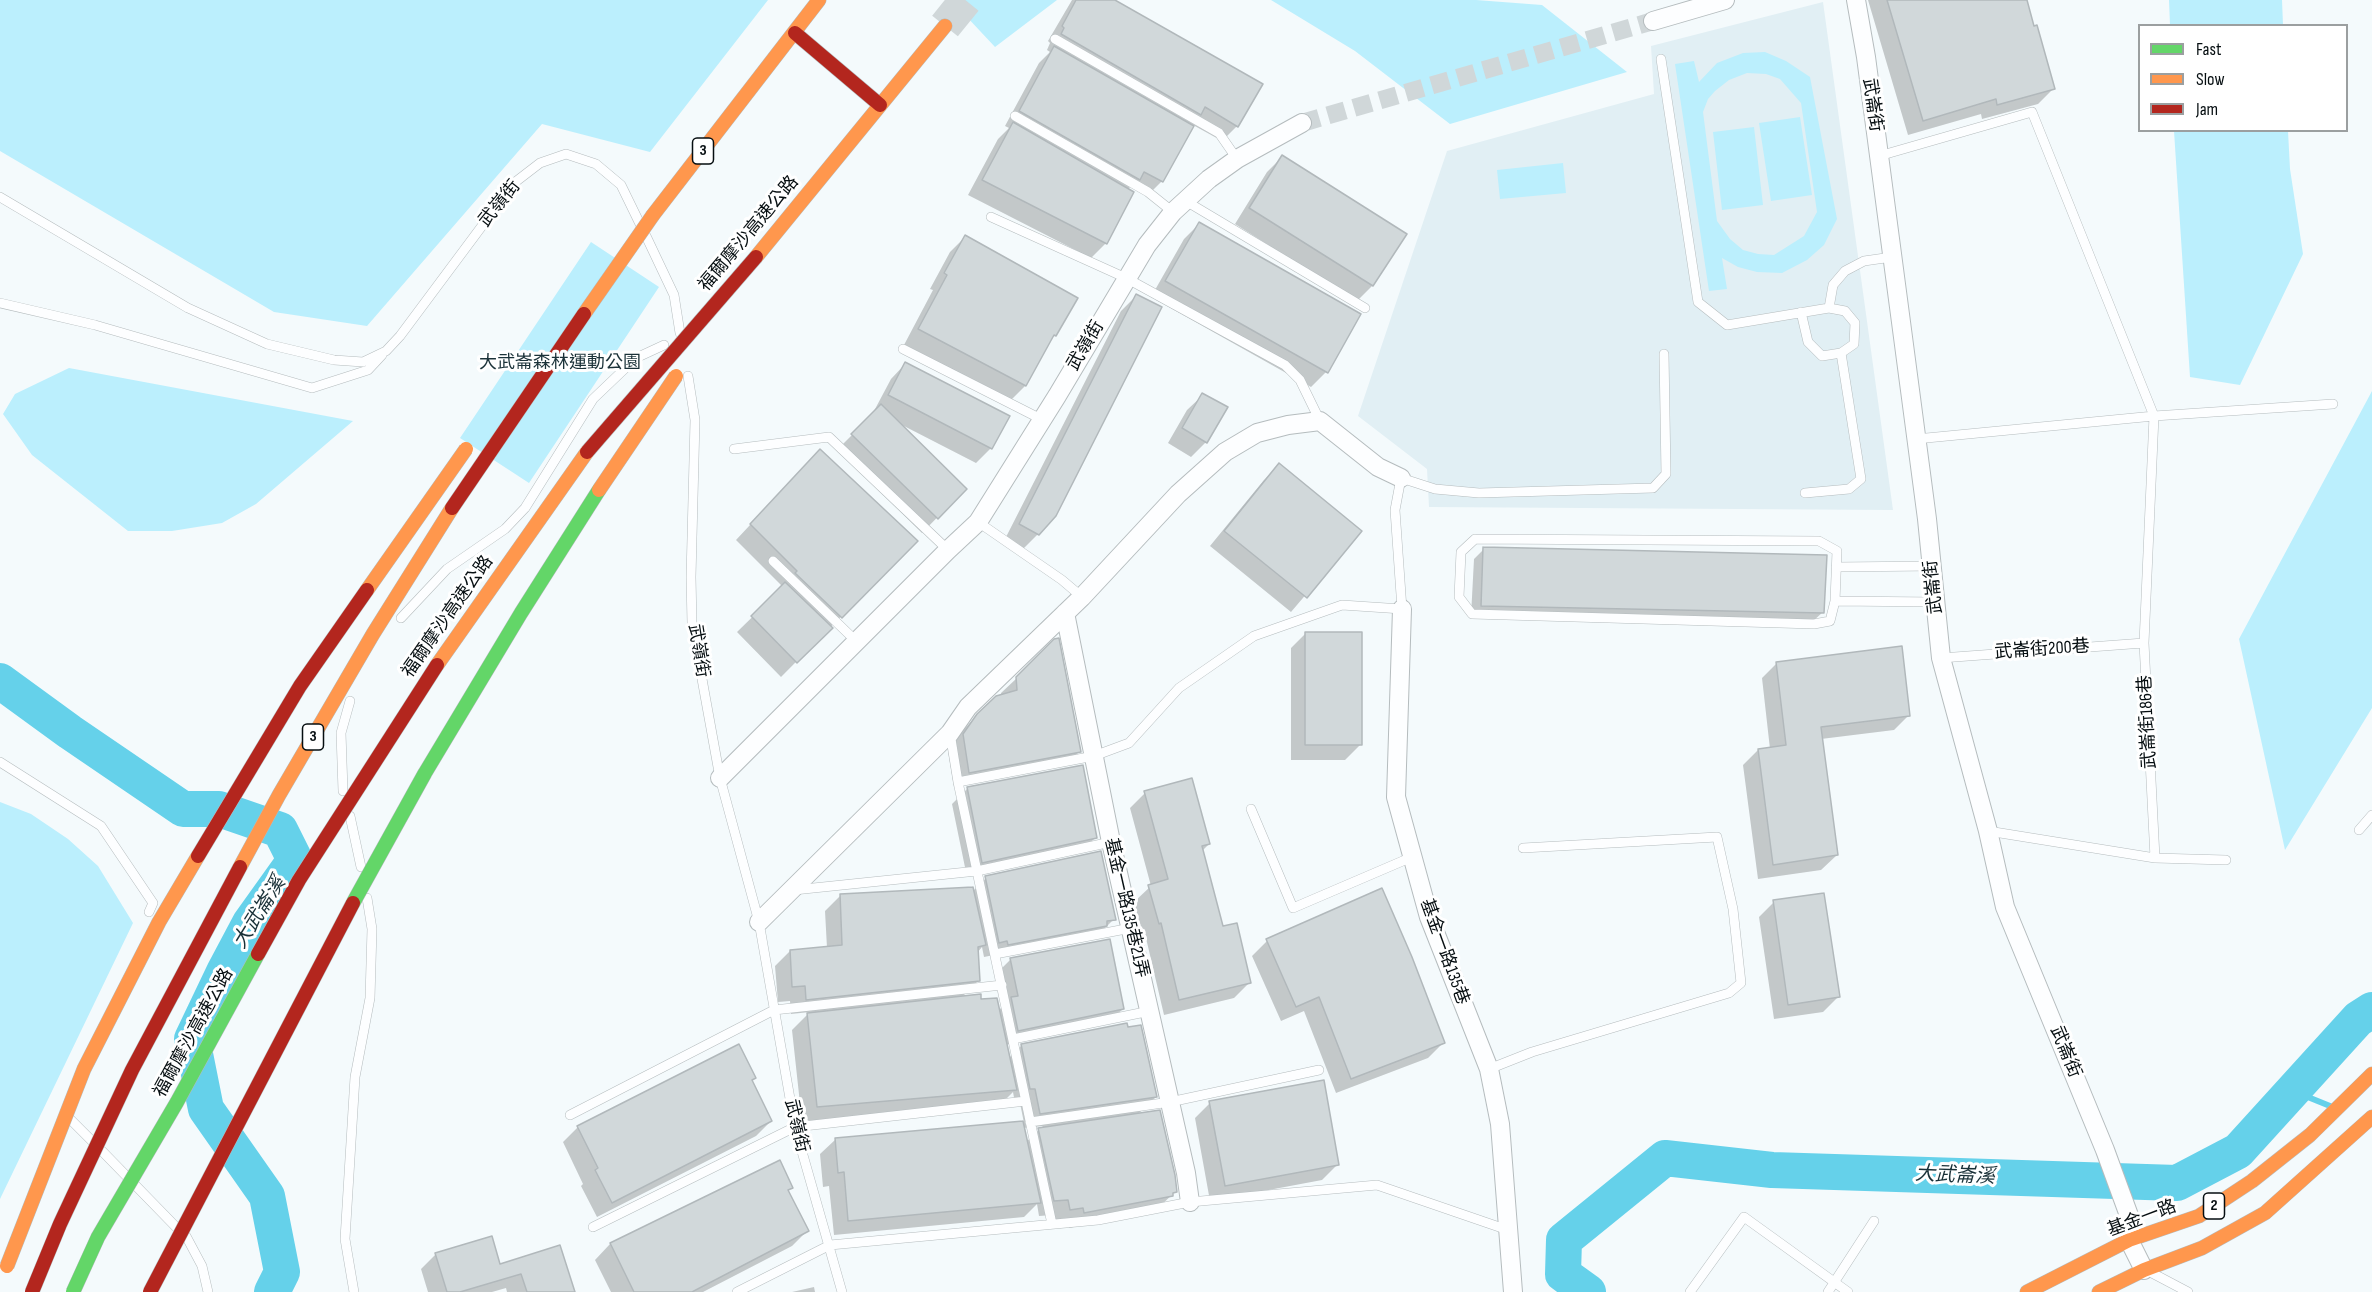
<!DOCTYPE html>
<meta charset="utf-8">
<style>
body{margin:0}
#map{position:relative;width:2372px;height:1292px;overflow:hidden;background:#f4fafc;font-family:"Sofia Sans Condensed",sans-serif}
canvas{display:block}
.legend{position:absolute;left:2138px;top:24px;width:210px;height:108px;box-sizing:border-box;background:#fff;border:2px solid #9b9fa0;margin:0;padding:8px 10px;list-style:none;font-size:18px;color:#060e11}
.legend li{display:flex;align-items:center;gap:12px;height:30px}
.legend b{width:30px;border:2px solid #9b9fa0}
</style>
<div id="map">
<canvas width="2372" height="1292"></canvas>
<ul class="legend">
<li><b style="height:8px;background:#63d668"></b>Fast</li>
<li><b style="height:8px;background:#ff974d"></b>Slow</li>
<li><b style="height:8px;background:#b3261e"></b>Jam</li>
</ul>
</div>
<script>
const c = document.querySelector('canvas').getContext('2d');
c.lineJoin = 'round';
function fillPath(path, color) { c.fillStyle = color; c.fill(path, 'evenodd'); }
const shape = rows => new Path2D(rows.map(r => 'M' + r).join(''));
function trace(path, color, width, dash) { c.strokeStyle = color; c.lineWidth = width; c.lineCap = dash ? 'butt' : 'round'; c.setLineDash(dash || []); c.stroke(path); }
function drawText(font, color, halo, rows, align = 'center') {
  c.font = font + ' "Sofia Sans Condensed","Noto Sans TC",sans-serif'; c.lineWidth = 6; c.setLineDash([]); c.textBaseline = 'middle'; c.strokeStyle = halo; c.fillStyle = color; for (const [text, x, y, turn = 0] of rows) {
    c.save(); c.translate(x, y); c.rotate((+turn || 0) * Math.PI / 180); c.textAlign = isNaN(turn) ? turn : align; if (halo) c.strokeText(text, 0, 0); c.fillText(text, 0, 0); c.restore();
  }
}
fillPath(shape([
 [1823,2,1893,510,1429,507,1427,469,1358,416,1447,151,1654,94,1651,46]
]), '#e1eff4');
fillPath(shape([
 [0,0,768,0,650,152,542,124,367,326,274,312,0,151],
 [951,0,1057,0,995,47],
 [1271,0,1476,0,1542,5,1627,72,1450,124,1355,51],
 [2169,0,2282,0,2283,25,2170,25],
 [1765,52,1786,61,1810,77,1837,219,1824,245,1807,260,1782,273,1757,272,1738,267,1722,258,1727,289,1709,291,1675,64,1694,61,1699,82,1717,63,1743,53],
 [1747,73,1766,74,1780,79,1801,103,1817,212,1804,236,1774,255,1758,254,1743,250,1730,239,1717,221,1703,112,1708,99,1715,91,1729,80],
 [1800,117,1812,195,1771,201,1759,123],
 [1754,127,1763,205,1722,210,1713,132],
 [2174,131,2288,131,2290,169,2303,254,2240,385,2190,377],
 [1563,163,1566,193,1500,199,1497,170],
 [591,242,659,287,529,483,460,438],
 [69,368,353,421,256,504,222,523,172,531,128,531,32,455,3,414,15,394],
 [2372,391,2372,708,2285,850,2239,639],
 [0,802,31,814,68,839,98,866,133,923,0,1199]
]), '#bbeffd');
fillPath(shape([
 [1072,0,1112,0,1237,126,1222,141,1193,125,1162,181,1147,196,1130,187,1128,190,1106,243,1091,258,968,195,998,139,1009,128,1005,126,1039,63,1050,52,1047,50,1050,43,1048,41],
 [1868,0,2025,0,2053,89,2038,104,1982,119,1981,114,1908,135],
 [1282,157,1372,286,1357,301,1235,224,1267,172],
 [1199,224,1326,372,1311,387,1151,297,1184,239],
 [965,237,1055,335,1048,343,1025,386,1010,401,904,345,933,290,930,289,950,252],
 [1136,296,1038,534,1023,549,1005,539,1121,311],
 [906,363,991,448,976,463,902,425,965,489,922,533,837,450,876,411,874,411,891,379],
 [1203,395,1206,442,1191,457,1168,443,1187,410],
 [1279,465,1360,531,1291,612,1210,546,1264,480],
 [805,466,916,541,781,677,737,632,783,587,736,540],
 [1484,549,1823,612,1812,622,1471,616,1474,559],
 [1306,633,1360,745,1345,760,1291,760,1291,648],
 [1777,663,1909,715,1894,730,1821,739,1837,855,1821,870,1758,879,1743,765,1758,750,1770,749,1762,678],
 [1017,678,1080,751,1065,766,954,787,948,751,962,731,996,697,1001,696,1001,693],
 [967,789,1095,838,1080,853,967,877,952,804],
 [1145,793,1209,844,1202,851,1222,928,1249,983,1234,998,1164,1015,1146,938,1144,938,1134,902,1151,886,1130,808],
 [986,878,1114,919,1099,934,984,957,982,947,977,953,979,980,961,998,980,1001,998,1011,1002,1007,996,974,1011,959,1123,1009,1107,1024,1005,1045,1008,1059,1021,1046,1156,1097,1137,1115,1176,1191,1156,1210,1069,1228,1068,1222,1055,1225,1053,1215,1039,1216,1037,1204,1024,1217,834,1235,829,1186,823,1187,820,1154,836,1139,1024,1123,1020,1103,1015,1103,1013,1092,1000,1105,802,1122,792,1030,810,1012,791,1014,790,1001,778,1002,775,966,790,951,827,948,825,911,840,896,973,891],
 [1043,1126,1026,1142,1023,1128],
 [1774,902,1838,997,1823,1012,1774,1019,1759,917],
 [1267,941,1443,1043,1428,1058,1336,1093,1304,1011,1281,1021,1252,956],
 [755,1078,751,1081,771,1121,756,1136,597,1217,581,1186,583,1184,563,1142,578,1127],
 [1210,1103,1338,1164,1322,1180,1210,1201,1195,1118],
 [779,1162,792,1187,787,1192,807,1231,792,1246,703,1292,611,1292,595,1260,610,1244],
 [436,1254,499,1266,574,1292,507,1292,506,1288,492,1292,428,1292,421,1269],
 [814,1287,815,1292,792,1292]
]), '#0003');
trace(shape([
 [2293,1091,2330,1106]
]), '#65d1ea', 6);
trace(shape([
 [0,681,70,732,183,809,219,809,280,830,295,860,250,923,224,972,192,1039,206,1109,267,1196,282,1272,272,1292],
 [1588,1292,1563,1274,1564,1240,1665,1158,1772,1170,2177,1183,2238,1151,2358,1019,2372,1010]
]), '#65d1ea', 36);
const building = shape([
 [1076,0,1115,0,1263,84,1238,127,1205,107,1201,115,1061,34,1064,28,1062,26,1076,0],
 [1887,0,2027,0,2034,26,2037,25,2055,89,1997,105,1996,99,1923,121,1887,0],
 [1054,46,1194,126,1163,182,1144,172,1140,180,1019,111,1054,46],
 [1013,122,1134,192,1107,244,982,180,1013,122],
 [1282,155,1407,234,1373,286,1249,208,1282,155],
 [1199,222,1361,314,1328,373,1165,281,1199,222],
 [965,235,1078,298,1056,336,1054,335,1026,386,918,329,947,275,944,273,965,235],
 [1136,294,1162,307,1056,516,1039,535,1019,524,1136,294],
 [905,362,1010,416,992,449,888,395,905,362],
 [1202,393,1228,407,1207,443,1182,428,1202,393],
 [881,404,967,489,938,519,851,434,881,404],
 [820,449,918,541,842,618,795,573,797,571,750,524,820,449],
 [1279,463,1362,531,1307,598,1224,531,1279,463],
 [1483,547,1827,555,1824,613,1481,606,1483,547],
 [785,582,833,628,797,663,751,616,785,582],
 [1305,632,1362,632,1362,745,1305,745,1305,632],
 [1059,638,1081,752,969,773,963,734,977,714,996,696,1017,690,1016,677,1054,639,1059,638],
 [1902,646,1910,716,1821,727,1838,855,1773,865,1758,749,1786,745,1776,662,1902,646],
 [1083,765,1097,838,982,863,967,787,1083,765],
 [1192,778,1210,844,1202,846,1223,926,1237,923,1251,983,1179,1000,1161,923,1159,924,1148,885,1168,879,1144,791,1192,778],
 [1101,851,1116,920,1107,921,1107,926,1008,945,1007,941,999,943,985,876,1101,851],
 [973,887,986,945,978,947,980,981,806,1000,805,986,792,987,790,950,842,945,840,894,973,887],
 [1382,888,1412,957,1445,1043,1351,1079,1319,997,1296,1007,1266,939,1382,888],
 [1824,893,1840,997,1788,1005,1773,900,1824,893],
 [1110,939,1124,1009,1018,1031,1011,997,1018,996,1010,958,1110,939],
 [981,994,981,999,997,998,1017,1090,817,1107,807,1013,981,994],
 [1127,1023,1128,1027,1141,1025,1157,1097,1040,1114,1035,1089,1030,1089,1021,1044,1127,1023],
 [739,1044,756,1078,752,1080,772,1121,612,1203,595,1170,598,1168,577,1126,739,1044],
 [1324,1080,1339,1165,1225,1186,1209,1101,1324,1080],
 [1160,1110,1175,1175,1177,1192,1173,1193,1173,1196,1084,1213,1083,1208,1070,1210,1068,1200,1054,1201,1038,1128,1160,1110],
 [1023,1121,1041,1203,848,1221,844,1172,838,1173,835,1138,1023,1121],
 [780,1160,793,1188,788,1190,809,1231,692,1292,634,1292,610,1243,780,1160],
 [492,1236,500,1264,560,1245,575,1292,527,1292,521,1274,460,1292,447,1292,435,1253,492,1236]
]);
fillPath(building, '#d1d8da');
trace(building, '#b1b8bb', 1.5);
trace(shape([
 [1302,123,1653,21]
]), '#d0d7d9', 18, [18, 9]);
trace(shape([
 [945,26,966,0]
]), '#d0d7d9', 33, [33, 16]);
const lane = shape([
 [1055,39,1219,133,1237,159],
 [1661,59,1698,302,1727,325,1829,308,1833,285,1845,271,1864,261,1892,257],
 [1015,116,1148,192,1173,212],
 [1879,156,2032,112,2154,416,2144,643,2155,858,1988,831],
 [0,197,188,308,267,344,334,360,363,362,386,351,400,336,514,183,540,163,566,154,596,164,621,185,640,224],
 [1184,200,1365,308],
 [991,217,1126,278,1285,365,1300,380,1320,421],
 [646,236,674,295,680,333],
 [0,303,95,325,312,388,368,370,382,355],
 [1801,312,1808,342,1822,356,1841,353,1854,344,1855,323,1845,311,1829,308],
 [903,349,1041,419],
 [688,376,695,420,691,577,692,624,720,778,759,922,795,1127,842,1292],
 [1916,439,2154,416,2333,404],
 [734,449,829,437,948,550],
 [1805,493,1849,489,1861,479,1841,353],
 [978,522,1062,580,1082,597],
 [1475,539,1819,541,1837,551,1835,601,1830,621,1814,624,1472,614,1459,597,1461,552,1475,539],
 [773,561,857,642],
 [1836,567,1932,566],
 [1835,601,1936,602],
 [401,618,447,569,505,529,525,508,593,399,636,358,664,345],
 [1941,658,2144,643],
 [950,733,958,782,1052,1224],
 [0,762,101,826,153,903,149,912],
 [958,782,1094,756,1129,743,1179,688,1254,636,1342,605,1402,609,1395,510,1401,478,1435,489,1479,493,1653,488,1666,474,1664,354],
 [343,791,341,733,350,701],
 [1251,809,1293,908,1412,857],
 [350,816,361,867],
 [2359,830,2372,815],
 [2155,858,2226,860],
 [794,890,977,871,1111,842],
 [995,954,1131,928],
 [1013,1039,1150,1011],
 [1489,1069,1532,1052,1729,993,1741,983,1733,909,1717,837,1523,848],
 [570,1115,774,1010,1002,985],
 [70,1119,92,1141],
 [1030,1122,1170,1102,1319,1070],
 [102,1151,176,1227],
 [593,1227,795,1127,1026,1101],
 [186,1236,202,1266,208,1292],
 [2152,1273,2188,1292],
 [354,1292,345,1239,355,1077,370,998,372,929,367,898],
 [737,1292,830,1245,1098,1220,1190,1202,1377,1185,1508,1230],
 [1690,1292,1744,1217,1848,1292],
 [1828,1292,1874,1221]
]);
const street = shape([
 [1856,0,1866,57,1927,519,1941,658,1988,831,2005,907,2105,1150,2131,1221,2129,1240,2144,1270],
 [1653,21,1725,0],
 [1402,609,1396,797,1429,917,1489,1069,1500,1124,1513,1292],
 [1065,613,1111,842,1186,1173,1190,1202],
 [720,778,948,550,978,522,1057,396,1147,245,1173,212,1209,179,1237,159,1302,123],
 [759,922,950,733,968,707,1082,597,1178,494,1225,452,1257,433,1288,425,1320,421,1378,467,1401,478]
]);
const slow = shape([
 [653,215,819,0],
 [756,257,945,26],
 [2027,1292,2129,1240,2199,1216,2252,1181,2310,1135,2372,1074],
 [2099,1292,2144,1270,2202,1248,2265,1213,2372,1117]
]);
const jam = shape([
 [795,33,880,105]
]);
trace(lane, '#b5bcbe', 10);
trace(street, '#b5bcbe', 20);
trace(slow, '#b5bcbe', 15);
trace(jam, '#b5bcbe', 15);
trace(lane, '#fdfeff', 9);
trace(street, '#fdfeff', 18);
trace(slow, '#ff974d', 14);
trace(jam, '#b3261e', 14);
const fastBridge = shape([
 [353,903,425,773,521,613,599,490],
 [73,1292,98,1237,177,1102,258,954]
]);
const slowBridge = shape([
 [584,314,653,215],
 [599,490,676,376],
 [367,590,466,449],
 [437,665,587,452],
 [240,867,279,795,373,634,452,508],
 [7,1266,84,1069,159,922,198,856]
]);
const jamBridge = shape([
 [587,452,756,257],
 [452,508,584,314],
 [198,856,300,686,367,590],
 [258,954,299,880,437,665],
 [32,1292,60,1224,132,1070,240,867],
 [150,1292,353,903]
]);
trace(fastBridge, '#b5bcbe', 15, []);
trace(slowBridge, '#b5bcbe', 15, []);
trace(jamBridge, '#b5bcbe', 15, []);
trace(fastBridge, '#63d668', 14);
trace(slowBridge, '#ff974d', 14);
trace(jamBridge, '#b3261e', 14);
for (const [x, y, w] of [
 [703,151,21],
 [313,737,21],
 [2214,1206,21]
]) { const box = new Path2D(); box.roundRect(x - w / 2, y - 13, w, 26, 4.5); c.fillStyle = '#fff'; c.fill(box); trace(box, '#060e11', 1.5); }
drawText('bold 16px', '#060e11', null, [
 ["3",703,151],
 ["3",313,737],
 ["2",2214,1206]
]);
drawText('18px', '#060e11', '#fff', [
 ["武崙街",1872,105,82],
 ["武嶺街",500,204,-51],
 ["福爾摩沙高速公路",749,234,-50],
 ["武嶺街",1086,346,-59],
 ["武崙街",1934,587,-96],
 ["福爾摩沙高速公路",448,617,-55],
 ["武崙街200巷",2042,650,-4],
 ["武嶺街",698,651,81],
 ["武崙街186巷",2148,722,-93],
 ["基金一路135巷21弄",1126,908,77],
 ["基金一路135巷",1444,952,70],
 ["福爾摩沙高速公路",194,1033,-61],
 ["武崙街",2065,1052,68],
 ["武嶺街",796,1126,77],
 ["基金一路",2142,1219,-21]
]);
drawText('18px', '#1b3239', '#fff', [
 ["大武崙森林運動公園",560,363]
]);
drawText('italic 20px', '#1a3138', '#fff', [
 ["大武崙溪",260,913,-58],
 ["大武崙溪",1955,1176,2]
]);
</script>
